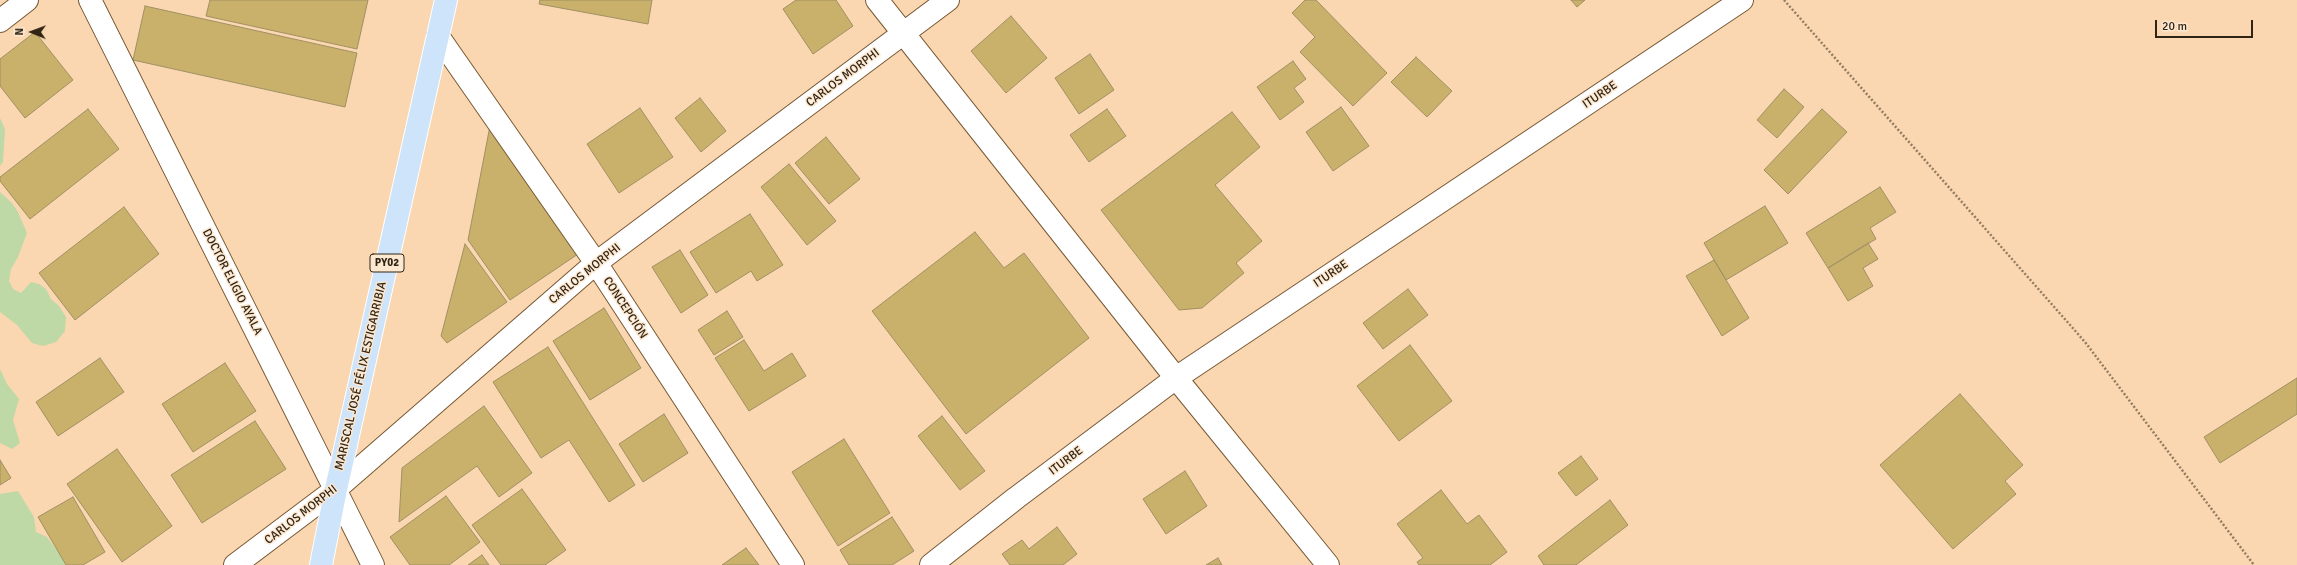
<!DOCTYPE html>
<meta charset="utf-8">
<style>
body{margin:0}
#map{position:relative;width:2297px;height:565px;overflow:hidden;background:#fad7b0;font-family:Signika,sans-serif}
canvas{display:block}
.north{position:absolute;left:12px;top:12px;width:40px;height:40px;-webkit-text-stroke:3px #fce7d0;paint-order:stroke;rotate:271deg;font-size:11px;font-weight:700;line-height:16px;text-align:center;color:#302414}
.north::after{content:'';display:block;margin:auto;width:14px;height:18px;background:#302414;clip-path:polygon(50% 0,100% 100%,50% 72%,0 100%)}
.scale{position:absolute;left:2155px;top:20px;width:98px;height:18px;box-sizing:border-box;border:2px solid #302414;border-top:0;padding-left:5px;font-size:12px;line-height:14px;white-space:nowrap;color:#302414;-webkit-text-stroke:3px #fce7d0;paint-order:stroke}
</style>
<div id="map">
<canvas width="2297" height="565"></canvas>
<div class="north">N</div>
<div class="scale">20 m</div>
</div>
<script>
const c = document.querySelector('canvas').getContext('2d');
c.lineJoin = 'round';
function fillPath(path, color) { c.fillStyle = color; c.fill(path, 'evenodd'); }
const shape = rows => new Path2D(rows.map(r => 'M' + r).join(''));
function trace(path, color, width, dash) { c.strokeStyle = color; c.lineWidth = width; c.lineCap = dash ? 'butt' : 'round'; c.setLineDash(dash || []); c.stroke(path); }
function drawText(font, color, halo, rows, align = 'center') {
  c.font = font + ' Signika,sans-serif'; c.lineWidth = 3; c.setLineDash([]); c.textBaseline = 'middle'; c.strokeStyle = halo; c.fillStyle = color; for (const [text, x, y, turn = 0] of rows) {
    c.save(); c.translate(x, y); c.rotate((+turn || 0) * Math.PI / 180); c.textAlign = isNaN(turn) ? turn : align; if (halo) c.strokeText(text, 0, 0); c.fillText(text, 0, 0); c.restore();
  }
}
fillPath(shape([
 [0,118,5,129,3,162,0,166],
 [0,192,12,203,18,212,27,233,18,257,11,269,9,281,13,289,21,293,31,282,39,284,46,289,51,299,59,306,66,317,65,331,56,342,43,346,32,343,17,325,0,312],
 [0,369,7,384,19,399,13,420,20,443,12,449,0,443],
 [18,491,34,517,36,532,47,537,68,565,0,565,0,494]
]), '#bed9a5');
const building = shape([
 [210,0,368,0,357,49,206,16,210,0],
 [540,0,652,0,648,24,539,4,540,0],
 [796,0,836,0,853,26,813,54,783,9,796,0],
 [1305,0,1316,0,1387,73,1353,106,1300,52,1315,37,1292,13,1305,0],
 [1571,0,1585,0,1577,7,1571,0],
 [145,6,357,53,345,107,133,60,145,6],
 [1011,16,1047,58,1006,93,971,51,1011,16],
 [35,32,73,80,25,118,0,86,0,59,35,32],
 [1090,54,1114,90,1079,114,1055,78,1090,54],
 [1416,57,1452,91,1427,117,1391,82,1416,57],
 [1293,61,1306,79,1294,88,1304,102,1280,120,1257,87,1293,61],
 [1784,89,1804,107,1777,138,1757,120,1784,89],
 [700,98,726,131,701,152,675,118,700,98],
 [1341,107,1369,146,1333,171,1306,132,1341,107],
 [640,108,673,157,619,193,587,144,640,108],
 [88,109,119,149,30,219,0,181,0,177,88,109],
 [1107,109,1126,136,1089,162,1070,135,1107,109],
 [1822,109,1847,132,1788,194,1764,170,1822,109],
 [1232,112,1260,147,1215,185,1262,241,1236,263,1244,273,1202,308,1179,310,1101,210,1232,112],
 [490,126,578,254,510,300,468,240,490,126],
 [826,137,860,179,829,204,795,163,826,137],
 [789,164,836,221,807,245,761,187,789,164],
 [1880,187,1896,212,1870,228,1876,239,1828,268,1806,233,1880,187],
 [1765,206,1788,243,1726,280,1704,243,1765,206],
 [124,207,159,254,75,320,39,273,124,207],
 [750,214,783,265,757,281,751,271,716,293,690,252,750,214],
 [975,232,1004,268,1024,253,1089,338,966,434,872,311,975,232],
 [1868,243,1878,259,1863,268,1873,286,1848,301,1828,268,1868,243],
 [465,244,507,302,447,343,441,336,465,244],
 [680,250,708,295,681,313,652,267,680,250],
 [1714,260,1749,318,1722,336,1686,276,1714,260],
 [1408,289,1428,315,1383,349,1363,323,1408,289],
 [604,308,641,368,590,400,553,341,604,308],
 [727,311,743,337,714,355,698,330,727,311],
 [744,340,764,371,792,353,806,376,749,411,715,358,744,340],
 [1410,345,1452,401,1399,441,1357,386,1410,345],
 [548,347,635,485,609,502,569,440,541,458,493,382,548,347],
 [100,358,124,392,58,436,36,402,100,358],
 [225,363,256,411,193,452,162,404,225,363],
 [2297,378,2297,414,2220,463,2204,437,2297,378],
 [1960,394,2023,465,2005,481,2016,494,1953,549,1880,465,1960,394],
 [484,406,532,473,499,497,477,466,399,522,402,468,484,406],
 [664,414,688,453,643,482,619,444,664,414],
 [942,416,985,471,960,490,918,436,942,416],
 [255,421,286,469,202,523,171,475,255,421],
 [844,439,890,513,838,546,792,472,844,439],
 [117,449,172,526,122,562,67,484,117,449],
 [1581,456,1598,479,1576,496,1558,473,1581,456],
 [0,460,11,478,0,485,0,460],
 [1185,471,1207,506,1166,534,1143,499,1185,471],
 [522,489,566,550,545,565,501,565,472,525,522,489],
 [1441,490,1467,524,1479,515,1507,552,1490,565,1419,565,1417,562,1423,558,1397,524,1441,490],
 [446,496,480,542,449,565,410,565,390,537,446,496],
 [73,497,105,552,83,565,66,565,38,517,73,497],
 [1610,500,1628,525,1576,565,1544,565,1538,556,1610,500],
 [892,517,914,551,892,565,849,565,840,550,892,517],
 [1057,527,1077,554,1063,565,1010,565,1002,554,1022,540,1029,549,1057,527],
 [746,548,759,565,722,565,746,548],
 [482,555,489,565,468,565,482,555],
 [1218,558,1222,565,1206,565,1218,558]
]);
fillPath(building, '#c9b06b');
trace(building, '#a09063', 1);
const minor = shape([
 [90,0,373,565],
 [877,0,1176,378,1328,565],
 [0,21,27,0],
 [438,36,596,263,793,565],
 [235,565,336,489,596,263,948,0],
 [931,565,1016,498,1176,378,1742,0]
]);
const primary = shape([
 [321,565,336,489,446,0]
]);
trace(minor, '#775935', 24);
trace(primary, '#fff', 24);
trace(shape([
 [1784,0,2085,342,2254,565]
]), '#927b60', 2.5, [2, 2]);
trace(minor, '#fff', 22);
trace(primary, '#cee4fa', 22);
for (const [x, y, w] of [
 [387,263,34]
]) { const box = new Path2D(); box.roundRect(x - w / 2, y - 9, w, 18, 3); c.fillStyle = '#fce7d0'; c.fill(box); trace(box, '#302414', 1); }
drawText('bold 11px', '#302414', null, [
 ["PY02",387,263]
]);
drawText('12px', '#302414', '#fce7d0', [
 ["CARLOS MORPHI",843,78,-37],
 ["ITURBE",1600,95,-34],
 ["CARLOS MORPHI",585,274,-39],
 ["ITURBE",1331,274,-34],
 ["DOCTOR ELIGIO AYALA",232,282,63],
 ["CONCEPCIÓN",625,308,57],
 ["MARISCAL JOSÉ FÉLIX ESTIGARRIBIA",361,376,-77],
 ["ITURBE",1066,461,-37],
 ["CARLOS MORPHI",301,515,-38]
]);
</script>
